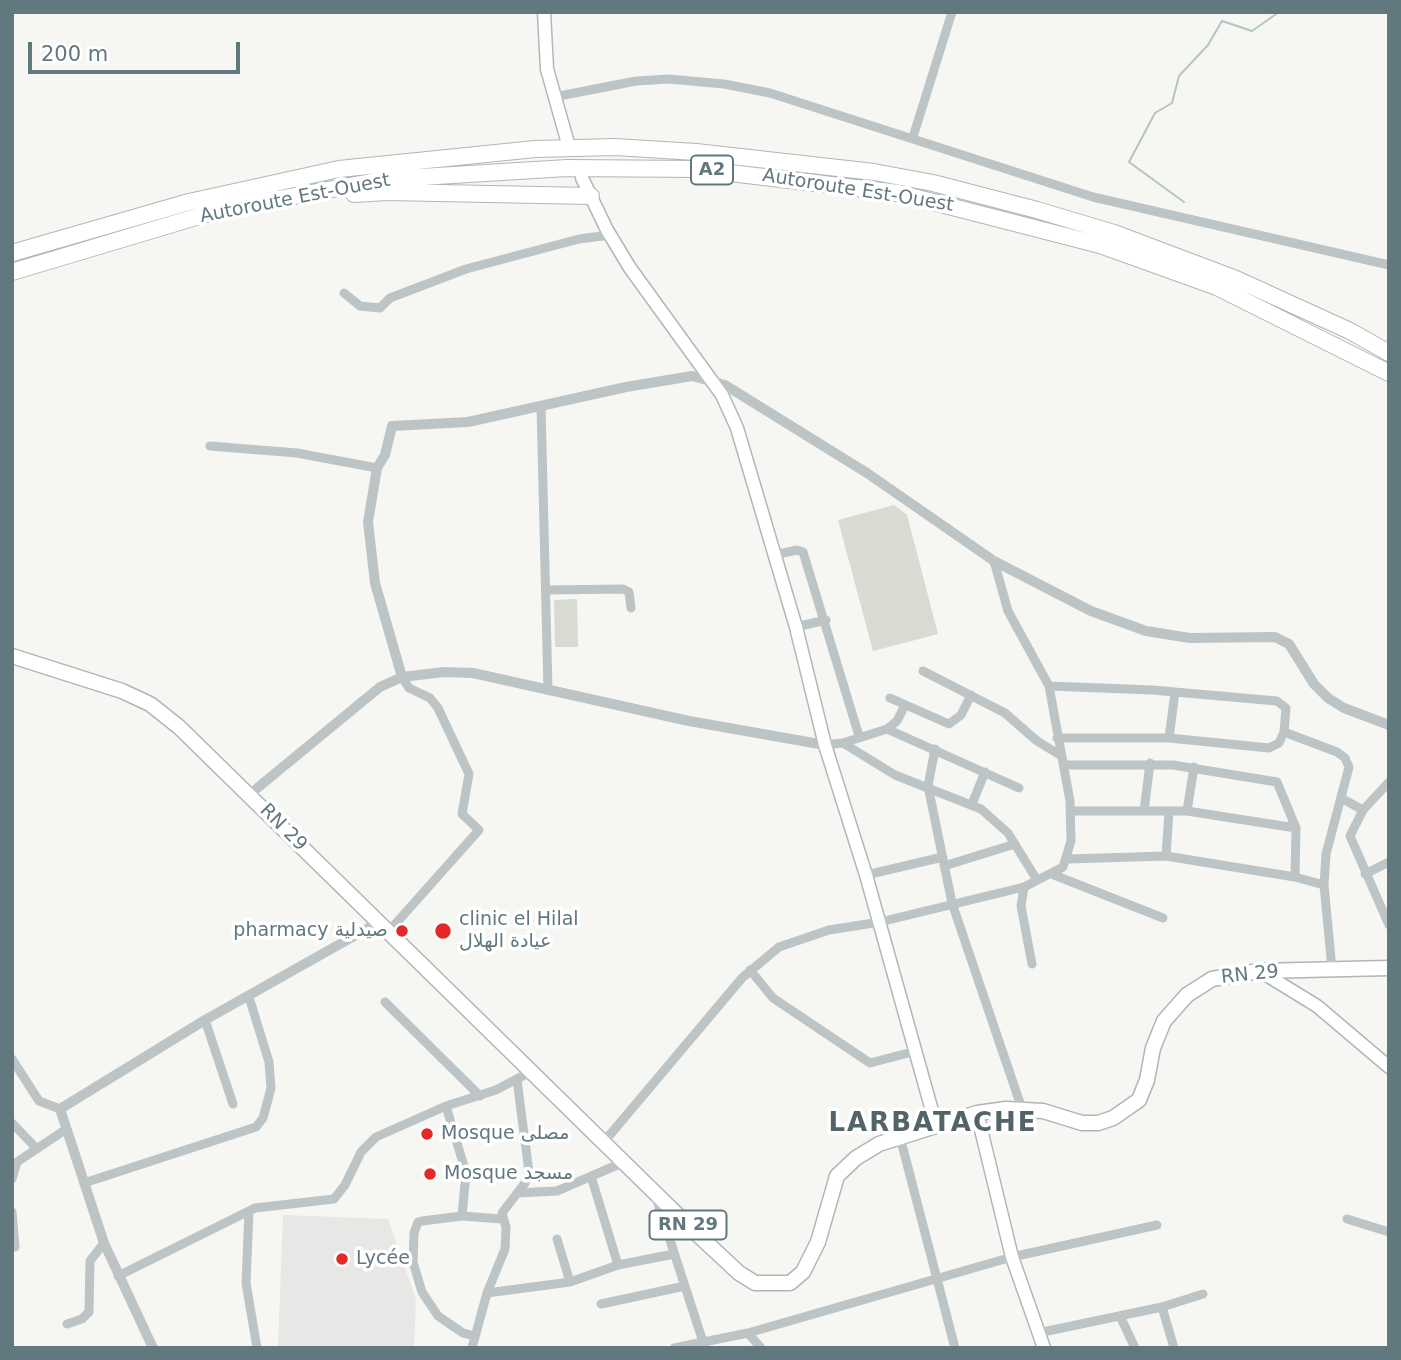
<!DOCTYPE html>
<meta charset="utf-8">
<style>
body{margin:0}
#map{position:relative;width:1401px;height:1360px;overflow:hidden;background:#f6f6f3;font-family:"DejaVu Sans",sans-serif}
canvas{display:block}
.frame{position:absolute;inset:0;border:14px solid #61787e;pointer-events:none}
.scale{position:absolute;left:28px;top:42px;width:212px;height:32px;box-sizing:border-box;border:4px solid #61787e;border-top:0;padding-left:9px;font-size:21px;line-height:24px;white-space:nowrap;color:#61787e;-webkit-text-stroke:5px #fff;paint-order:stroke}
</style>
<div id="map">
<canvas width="1401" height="1360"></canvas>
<div class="frame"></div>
<div class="scale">200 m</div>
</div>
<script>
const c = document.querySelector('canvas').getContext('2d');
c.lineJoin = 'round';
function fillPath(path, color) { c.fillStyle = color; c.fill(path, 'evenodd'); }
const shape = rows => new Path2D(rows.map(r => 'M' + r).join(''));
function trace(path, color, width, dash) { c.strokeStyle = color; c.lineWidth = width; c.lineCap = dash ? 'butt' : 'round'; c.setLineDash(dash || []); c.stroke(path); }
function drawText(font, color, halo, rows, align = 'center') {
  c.font = font + ' "DejaVu Sans","Noto Sans Arabic",sans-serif'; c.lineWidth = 7; c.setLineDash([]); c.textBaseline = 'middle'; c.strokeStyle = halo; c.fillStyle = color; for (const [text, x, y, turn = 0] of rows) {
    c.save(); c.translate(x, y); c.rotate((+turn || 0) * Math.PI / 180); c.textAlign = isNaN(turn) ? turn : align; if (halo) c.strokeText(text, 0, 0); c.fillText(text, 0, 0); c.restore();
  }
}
fillPath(shape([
 [283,1215,388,1219,416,1299,414,1348,278,1348]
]), '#e7e7e6');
fillPath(shape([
 [894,505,907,515,938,634,873,651,838,520],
 [577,599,578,647,555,647,554,600]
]), '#d7dbd2');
trace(shape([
 [1184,202,1129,162,1155,113,1172,103,1179,76,1208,45,1222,21,1252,31,1279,12]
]), '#b3c5c5', 2);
const secondary = shape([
 [544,12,547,69,567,140],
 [582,178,607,230,630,268,722,395,737,428,796,627,825,745,866,875,936,1125],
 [1260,971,1317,1006,1389,1067],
 [977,1113,1012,1257,1044,1348]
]);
const primary = shape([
 [12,656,122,691,150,704,179,727,696,1233,739,1273,755,1283,790,1283,803,1272,818,1242,837,1176,856,1158,879,1144,977,1113,1006,1109,1043,1111,1082,1123,1098,1123,1113,1118,1139,1100,1147,1080,1153,1048,1164,1021,1187,995,1212,979,1259,971,1389,968]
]);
const motorway = shape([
 [354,194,387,192,591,196],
 [12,253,189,202,339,169,535,149,615,147,696,152,874,172,933,183,1037,210,1114,233,1236,279,1350,331,1389,353],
 [12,272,223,209,388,179,567,168,697,169,898,193,1100,245,1217,287,1389,373]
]);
trace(secondary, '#afb8ba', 15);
trace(primary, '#aeb6b8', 17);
trace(motorway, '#b0b7b9', 18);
trace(shape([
 [554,97,636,81,669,79,724,84,770,93,1093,197,1389,265],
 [913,137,952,12],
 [344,293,360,306,380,308,390,298,466,269,579,239,610,235],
 [541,406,548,690],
 [210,446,297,453,377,468],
 [774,555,797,550,803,552,859,736],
 [546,590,623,589,629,592,631,608],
 [796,627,826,620],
 [923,671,1005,713,1037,741,1060,755],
 [1049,686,1152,690,1277,701,1286,708,1284,732,1279,743,1269,748,1169,738,1057,738],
 [890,698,949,724,961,715,971,695],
 [887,729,897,721,905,705],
 [1284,732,1337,752,1345,758,1349,767,1326,854,1324,885],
 [1169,738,1175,692],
 [843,743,895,775,981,809,1008,833,1037,880],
 [825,745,843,743,887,729,1019,788],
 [935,749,928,786,952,903,1022,1109],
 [1064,765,1173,765,1277,782,1296,828,1295,877],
 [1389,782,1363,810,1350,836,1389,925],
 [1341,798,1363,810],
 [972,804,985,772],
 [1071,811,1187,811,1296,828],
 [1144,811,1150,763],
 [1187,811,1194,767],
 [1166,856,1169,811],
 [1068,859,1166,856,1295,877,1324,885,1332,969],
 [944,866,1015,844],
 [1365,874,1389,862],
 [866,875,943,857],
 [1054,875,1163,918],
 [1024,887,1021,906,1032,964],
 [390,930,479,830,462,814,469,774,438,708,430,698,409,688,402,677],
 [750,970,773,998,870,1063,916,1051],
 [385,1002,480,1096],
 [205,1020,233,1104],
 [12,1059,39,1101,60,1109],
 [446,1106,466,1173,462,1216],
 [12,1123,37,1149],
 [900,1137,955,1348],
 [603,1143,742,978,779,947,829,930,880,922,1024,887,1063,867,1071,841,1070,801,1049,686,1008,611,994,561],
 [591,1176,618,1265],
 [12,1179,17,1162,65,1130],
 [84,1183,256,1127,263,1118,271,1088,269,1062,249,997],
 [517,1193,557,1191,624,1162],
 [656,1197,705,1348],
 [249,1211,246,1283,257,1348],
 [12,1212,15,1247],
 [1347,1219,1389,1232],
 [557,1239,570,1282],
 [118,1276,255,1208,334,1199,345,1185,361,1152,376,1137,446,1106,496,1090,530,1072],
 [487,1293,570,1282,618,1265,674,1254],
 [601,1304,685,1286],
 [1162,1307,1174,1348],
 [1120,1316,1135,1348],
 [67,1324,82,1319,89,1312,90,1261,104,1243],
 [748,1333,761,1348],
 [1038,1333,1162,1307,1203,1294],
 [475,1336,463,1333,438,1316,422,1292,413,1262,414,1233,418,1222,422,1221,462,1216,502,1219],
 [472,1348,487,1293,505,1249,506,1227,502,1213,525,1183,529,1172,517,1080],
 [674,1348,748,1333,1012,1257,1157,1225]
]), '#bdc4c6', 9);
trace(shape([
 [402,677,375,583,368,522,377,468,385,455,392,426,468,422,626,387,692,376,725,385,867,473,994,561,1091,611,1146,631,1190,638,1275,637,1289,644,1314,684,1328,698,1344,708,1389,725],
 [250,794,380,687,402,677,444,672,473,673,689,721,825,745],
 [153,1348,104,1243,60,1109,205,1020,379,922]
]), '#bdc4c6', 10);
trace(secondary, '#fff', 12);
trace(primary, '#fff', 14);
trace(motorway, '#fff', 16);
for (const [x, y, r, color] of [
 [402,931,7,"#e32826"],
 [443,931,9,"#e32826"],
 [427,1134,7,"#e32826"],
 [430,1174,7,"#e32826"],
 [342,1259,7,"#e32826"]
]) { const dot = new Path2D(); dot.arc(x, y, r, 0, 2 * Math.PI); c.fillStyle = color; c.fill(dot); trace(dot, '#fff', 2.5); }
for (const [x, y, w] of [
 [712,170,42],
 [688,1225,77]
]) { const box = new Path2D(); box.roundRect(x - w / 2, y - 14.5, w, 29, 5); c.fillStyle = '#fff'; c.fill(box); trace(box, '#61787e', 2); }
drawText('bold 18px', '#61787e', null, [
 ["A2",712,170],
 ["RN 29",688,1225]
]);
drawText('19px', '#61787e', '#fff', [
 ["Autoroute Est-Ouest",858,191,9],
 ["Autoroute Est-Ouest",295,199,-11],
 ["RN 29",283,828,45],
 ["RN 29",1250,975,-6]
]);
drawText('19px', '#61787e', '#fff', [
 ["clinic el Hilal",459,920],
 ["عيادة الهلال",459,942],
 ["pharmacy صيدلية",388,931,"right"],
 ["Mosque مصلى",441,1134],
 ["Mosque مسجد",444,1174],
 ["Lycée",356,1259]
], 'left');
c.letterSpacing = '2px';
drawText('bold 26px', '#536469', '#fff', [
 ["LARBATACHE",933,1124]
]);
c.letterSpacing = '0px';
</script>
